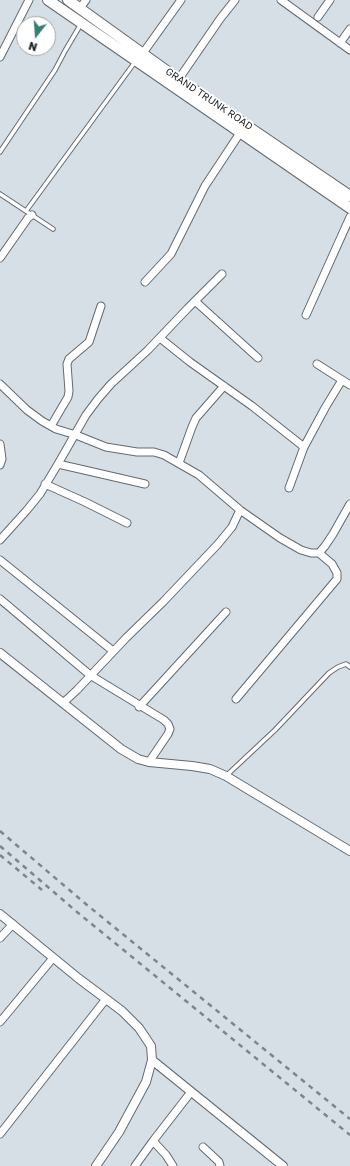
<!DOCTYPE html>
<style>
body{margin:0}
#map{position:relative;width:350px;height:1166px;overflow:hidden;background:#d7dfe6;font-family:"Golos Text",sans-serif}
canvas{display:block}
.north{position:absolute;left:16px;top:16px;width:40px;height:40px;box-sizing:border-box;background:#fff;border:1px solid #a5a7a8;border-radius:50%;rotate:197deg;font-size:11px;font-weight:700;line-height:16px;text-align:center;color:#1f2225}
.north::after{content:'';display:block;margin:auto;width:14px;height:18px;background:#387e74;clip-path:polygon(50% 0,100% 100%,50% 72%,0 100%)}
</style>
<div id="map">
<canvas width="350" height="1166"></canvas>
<div class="north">N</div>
</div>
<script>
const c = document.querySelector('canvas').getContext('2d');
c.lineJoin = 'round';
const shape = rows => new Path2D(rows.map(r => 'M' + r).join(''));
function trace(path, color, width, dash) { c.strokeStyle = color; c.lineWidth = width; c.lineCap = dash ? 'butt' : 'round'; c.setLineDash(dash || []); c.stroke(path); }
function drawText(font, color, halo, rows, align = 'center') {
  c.font = font + ' "Golos Text",sans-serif'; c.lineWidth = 4; c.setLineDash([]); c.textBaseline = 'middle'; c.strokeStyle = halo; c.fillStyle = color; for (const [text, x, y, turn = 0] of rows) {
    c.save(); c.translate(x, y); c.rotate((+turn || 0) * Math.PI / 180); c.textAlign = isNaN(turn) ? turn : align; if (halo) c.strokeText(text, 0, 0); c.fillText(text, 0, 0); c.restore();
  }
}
const service = shape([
 [0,152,55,70,65,51,81,24],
 [0,194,53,229],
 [26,211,135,62],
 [227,775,275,730,329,673,338,667,346,664,350,667]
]);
const minor = shape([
 [281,0,350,50],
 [80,8,86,0],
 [318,17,330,0],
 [340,43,350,29],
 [143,53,181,0],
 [0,57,29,0],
 [176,83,220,19,235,0],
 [0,258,28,218,32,215],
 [145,282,171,254,205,186,240,133],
 [195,301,258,358],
 [306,315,350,217],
 [160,338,190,362,252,406,304,447],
 [317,364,350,385],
 [0,384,27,410,42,421,56,429,76,435,106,447,137,452,154,452,164,455,199,475,240,510,280,538,301,550,311,553,319,553,325,546,333,534,350,504],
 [51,426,68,397,69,391,67,364,69,359,89,342,101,306],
 [0,444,2,459,0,465],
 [179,463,192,427,196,418,224,386],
 [58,464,145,484],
 [45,484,85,502,127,523],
 [289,488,304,447,325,408,342,380],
 [0,540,27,510,40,494,58,464,86,415,98,399,111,384,148,350,188,308,222,274],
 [0,560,113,651],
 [0,599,90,675,164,720,168,724,170,729,168,734,149,762],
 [236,699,337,579,337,573,332,564,319,553],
 [63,703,77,690,126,638,163,602,218,544,232,527,240,510],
 [139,707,226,612],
 [0,938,13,924],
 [0,1022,53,958],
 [0,1134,106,999],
 [153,1141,166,1155,173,1166],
 [203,1147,219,1162,220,1166],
 [135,1166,153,1141,191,1092]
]);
const tertiary = shape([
 [0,653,121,749,138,759,149,762,192,766,210,769,226,776,350,851],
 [0,914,78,978,122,1011,139,1028,151,1046,152,1060,146,1082,119,1132,96,1166],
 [152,1060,283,1166]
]);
const primary = shape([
 [48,0,350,208],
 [68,0,178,79,350,196]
]);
trace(service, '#636a70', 5.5);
trace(minor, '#636a70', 9);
trace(tertiary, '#636a70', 10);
trace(primary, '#636a70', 12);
trace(service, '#fff', 3.5);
trace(minor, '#fff', 7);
trace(tertiary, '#fff', 8);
trace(primary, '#fff', 10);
trace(shape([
 [0,831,87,905,350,1119],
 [0,846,77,912,350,1135],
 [0,855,42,890]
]), '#7f858a', 2.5, [5, 5]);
drawText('10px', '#1f2225', '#fff', [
 ["GRAND TRUNK ROAD",209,99,34]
]);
</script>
